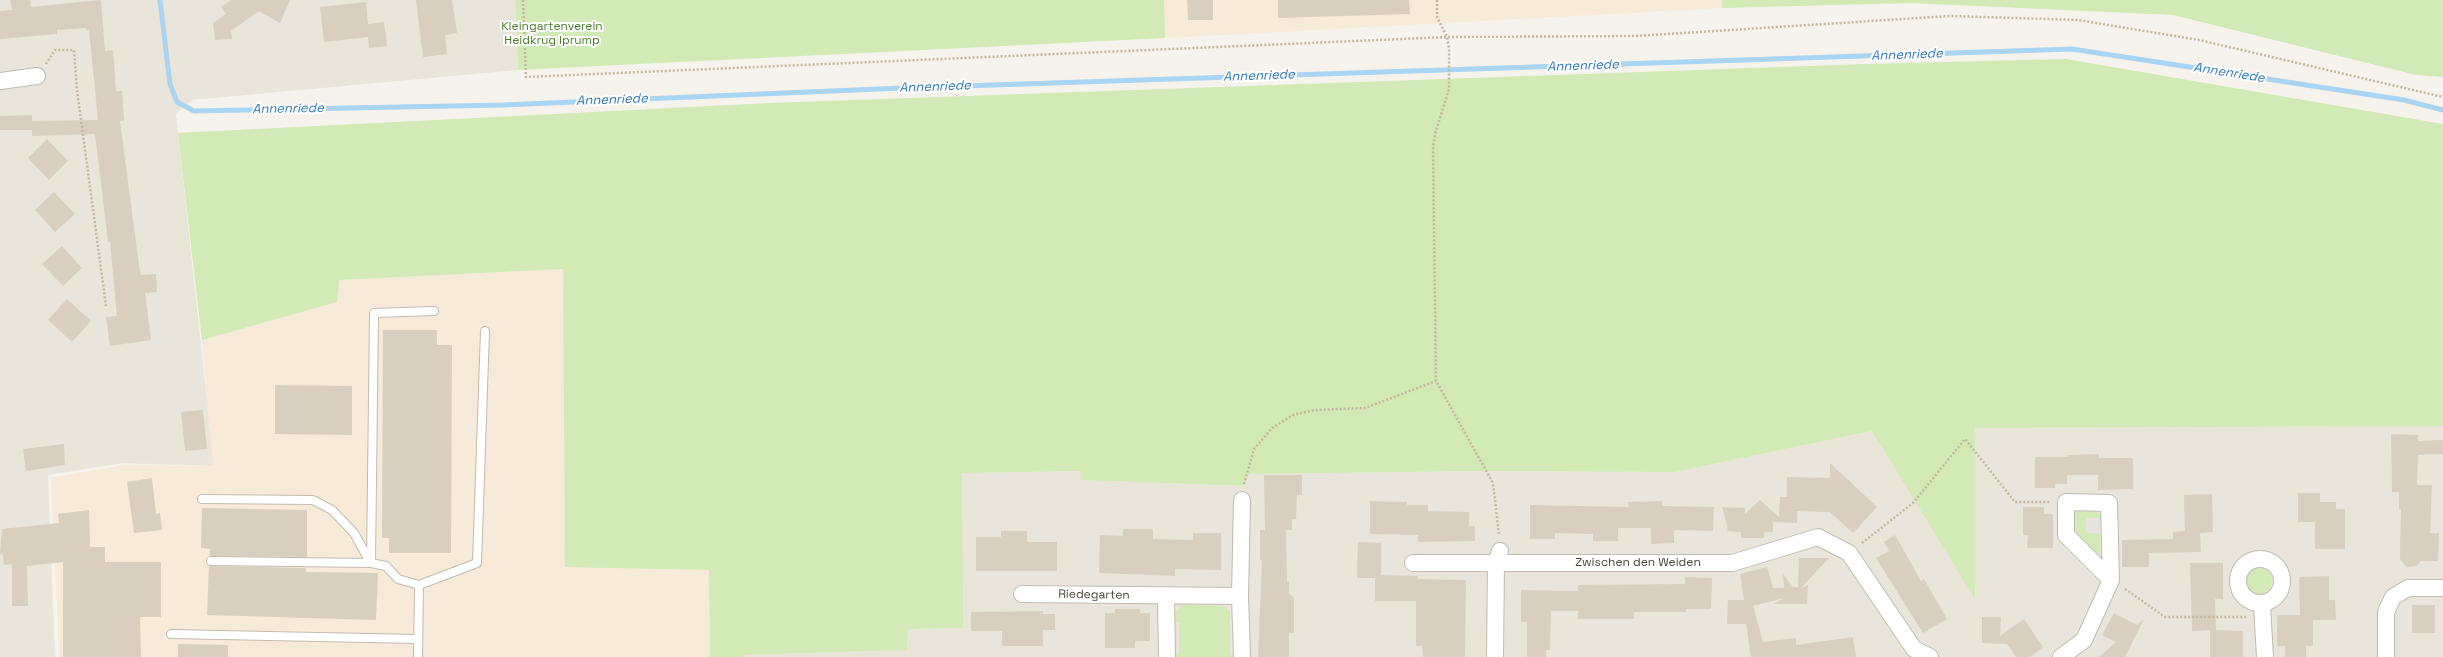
<!DOCTYPE html>
<style>
body{margin:0}
canvas{display:block;background:#f6f3ec}
</style>
<canvas width="2443" height="657"></canvas>
<script>
const c = document.querySelector('canvas').getContext('2d');
c.lineJoin = 'round';
function fillPath(path, color) { c.fillStyle = color; c.fill(path, 'evenodd'); }
const shape = rows => new Path2D(rows.map(r => 'M' + r).join(''));
function trace(path, color, width, dash) { c.strokeStyle = color; c.lineWidth = width; c.lineCap = dash ? 'butt' : 'round'; c.setLineDash(dash || []); c.stroke(path); }
function drawText(font, color, halo, rows, align = 'center') {
  c.font = font + ' "Space Grotesk",sans-serif'; c.lineWidth = 4; c.setLineDash([]); c.textBaseline = 'middle'; c.strokeStyle = halo; c.fillStyle = color; for (const [text, x, y, turn = 0] of rows) {
    c.save(); c.translate(x, y); c.rotate((+turn || 0) * Math.PI / 180); c.textAlign = isNaN(turn) ? turn : align; if (halo) c.strokeText(text, 0, 0); c.fillText(text, 0, 0); c.restore();
  }
}
fillPath(shape([
 [0,0,515,0,518,70,192,100,176,114,214,466,123,463,48,475,55,657,0,657],
 [2443,426,2443,657,743,657,743,655,907,650,908,629,962,627,962,473,1081,471,1081,480,1243,486,1247,474,1479,471,1675,472,1872,431,1975,428]
]), '#eae5da');
fillPath(shape([
 [1164,0,1722,0,1722,8,1165,38],
 [563,269,565,566,709,570,710,657,59,657,51,478,123,465,213,466,202,340,337,302,339,280]
]), '#f7ead8');
fillPath(shape([
 [515,0,1164,0,1165,38,518,70],
 [1722,0,2443,0,2443,77,2416,75,2173,15,1911,3,1722,8],
 [2066,59,2443,124,2443,426,1975,428,1975,599,1872,431,1675,472,1479,471,1247,474,1244,486,1081,480,1081,471,962,473,963,628,908,629,907,650,743,655,743,657,710,657,709,570,565,567,563,269,339,280,337,302,202,340,178,133,770,103,1864,64],
 [2078,511,2097,512,2100,515,2100,518,2086,518,2086,533,2100,533,2100,552,2093,552,2074,532,2074,515],
 '2246 581a13 13 0 1 1 26 0a13 13 0 1 1-26 0Z',
 [1183,605,1224,606,1230,612,1230,655,1235,655,1235,657,1173,657,1173,654,1179,654,1179,623,1173,623,1173,613]
]), '#d2eab5');
fillPath(shape([
 [2086,518,2100,518,2100,533,2086,533]
]), '#e5e3e0');
trace(shape([
 [160,0,170,84,177,102,194,111,503,105,902,88,2072,49,2404,100,2443,110]
]), '#a9d4f2', 5);
fillPath(shape([
 [10,0,30,0,31,7,101,0,105,51,113,50,116,91,122,91,124,120,120,121,139,265,141,275,156,274,157,292,145,293,151,340,110,346,106,317,117,316,110,241,108,242,95,134,32,136,32,130,0,130,0,116,32,115,32,121,98,120,89,30,86,30,86,28,57,30,57,34,0,39,0,11,12,10],
 [231,0,290,0,280,23,259,11,231,31,232,39,215,40,213,23,226,14,221,7],
 [416,0,452,0,457,33,445,35,447,54,423,57],
 [1187,0,1213,0,1213,20,1188,20],
 [1278,0,1409,0,1410,14,1278,18],
 [366,2,368,24,384,22,387,46,369,48,368,37,324,42,320,7],
 [47,139,68,161,49,180,28,158],
 [54,192,75,214,55,232,35,210],
 [62,246,82,268,63,286,42,264],
 [67,299,91,321,72,342,48,320],
 [383,330,437,330,437,345,452,345,451,553,389,553,389,538,382,538],
 [275,385,352,386,352,435,275,434],
 [203,410,207,449,185,451,181,412],
 [2391,434,2418,435,2418,441,2443,440,2443,454,2418,455,2417,485,2432,485,2430,533,2439,533,2438,561,2421,561,2416,566,2407,567,2400,560,2401,509,2399,509,2399,492,2392,492],
 [64,444,65,465,26,471,23,449],
 [2099,454,2099,458,2133,458,2133,489,2098,490,2098,475,2067,475,2067,484,2055,484,2055,488,2035,488,2035,457,2068,457,2068,455],
 [1830,463,1877,507,1853,533,1830,512,1797,511,1797,523,1773,522,1773,532,1764,532,1764,538,1741,538,1741,532,1726,531,1728,530,1722,507,1745,508,1745,514,1760,500,1779,517,1780,497,1787,497,1787,477,1830,478],
 [1264,475,1302,475,1302,495,1297,495,1296,519,1292,519,1292,530,1286,530,1287,582,1289,582,1289,593,1294,598,1294,633,1289,633,1289,657,1258,657,1262,560,1260,560,1260,530,1265,530],
 [152,478,156,514,160,513,162,530,134,533,127,482],
 [2298,493,2320,493,2320,502,2336,502,2336,509,2345,509,2345,549,2315,549,2315,522,2298,522],
 [2212,494,2213,532,2200,533,2201,552,2149,553,2149,567,2122,567,2122,540,2173,539,2173,532,2185,531,2184,495],
 [1370,501,1407,502,1407,505,1428,505,1428,511,1469,512,1469,526,1475,526,1475,541,1418,542,1418,535,1370,534],
 [1662,501,1662,506,1714,507,1713,531,1674,530,1674,543,1651,544,1651,528,1618,528,1618,541,1593,541,1593,534,1555,533,1555,539,1530,539,1530,505,1629,507,1628,502],
 [2023,507,2044,507,2044,514,2053,514,2053,548,2027,548,2028,535,2023,535],
 [202,508,307,510,307,557,210,556,210,549,201,548],
 [89,510,90,547,105,547,105,562,161,562,161,617,140,617,141,657,63,657,63,562,27,566,28,606,12,606,12,564,4,565,3,555,0,554,2,529,59,523,58,514],
 [1123,529,1153,529,1153,539,1193,540,1193,533,1221,533,1221,570,1175,569,1175,576,1099,573,1100,535,1123,536],
 [1001,531,1027,531,1027,542,1057,542,1057,571,976,571,976,537,1001,537],
 [1895,535,1921,581,1924,579,1947,619,1923,633,1876,558,1889,551,1884,542],
 [1358,542,1381,543,1381,575,1418,576,1418,579,1466,580,1465,657,1423,657,1422,646,1416,646,1416,601,1375,601,1375,578,1357,578],
 [1799,558,1829,558,1801,588,1808,585,1807,604,1774,604,1784,598,1753,606,1763,642,1796,638,1796,645,1853,637,1856,657,1751,657,1746,624,1727,624,1728,600,1744,600,1740,574,1767,567,1773,588,1784,588,1783,574,1793,587,1798,587],
 [2190,563,2223,563,2223,599,2215,599,2216,630,2243,631,2243,657,2210,657,2210,630,2192,631],
 [209,566,306,568,306,572,378,573,376,620,207,615],
 [2329,576,2329,600,2335,600,2336,620,2313,620,2313,646,2306,646,2306,657,2285,657,2285,646,2277,646,2277,615,2300,615,2299,577],
 [1685,577,1712,578,1711,609,1686,609,1686,612,1634,612,1634,619,1578,619,1578,611,1551,611,1550,650,1546,650,1546,657,1527,657,1527,622,1521,622,1521,590,1571,591,1578,591,1578,585,1685,584],
 [2412,605,2435,605,2435,633,2412,633],
 [1115,609,1140,609,1140,613,1150,613,1150,641,1135,641,1135,648,1105,648,1105,613,1115,613],
 [1043,611,1043,614,1055,614,1055,630,1043,630,1043,646,1002,646,1002,631,971,631,971,612],
 [2114,613,2137,625,2144,619,2125,657,2099,657,2116,642,2102,635],
 [1982,617,2001,617,2000,636,2024,619,2043,647,2030,657,2016,657,2007,644,1982,643],
 [178,644,228,645,228,657,178,657]
]), '#d8cfc1');
const lane = shape([
 [202,499,313,500,332,510,354,533,370,562],
 [211,561,371,563,386,566,398,579,419,585],
 [371,563,374,313,434,311],
 [171,634,417,639],
 [418,657,419,585,477,563,485,331]
]);
const street = shape([
 [0,81,37,76],
 '2238 581a22 22 0 1 1 44 0a22 22 0 1 1-44 0Z',
 [1413,563,1732,563,1818,537,1849,553,1914,649,1930,657],
 [1022,594,1240,596],
 [1166,596,1167,657],
 [2262,605,2265,657],
 [1242,657,1240,596,1242,500],
 [1495,657,1496,563,1500,551],
 [2061,657,2084,640,2111,580,2109,503,2066,502,2066,535,2111,580],
 [2386,657,2386,612,2393,597,2408,588,2443,588]
]);
trace(lane, '#c2bbae', 10);
trace(street, '#c2bbae', 18);
trace(shape([
 [523,0,526,77,1447,37,1636,36,1950,16,2078,20,2199,40,2443,97],
 [1437,0,1437,17,1447,37,1449,49,1449,89,1435,134,1433,147,1436,381,1493,483,1499,535],
 [46,64,55,50,74,50,77,90,106,306],
 [1244,484,1254,449,1272,428,1293,415,1315,410,1365,408,1436,381],
 [1862,543,1913,503,1965,439,2015,502,2051,502],
 [2125,589,2165,617,2247,617]
]), '#c4b79f', 2.5, [2, 2]);
trace(lane, '#fff', 8);
trace(street, '#fff', 16);
drawText('12px', '#4a7f2a', '#fff', [
 ["Kleingartenverein",552,27],
 ["Heidkrug Iprump",552,41]
]);
drawText('12px', '#4b4439', '#fff', [
 ["Zwischen den Weiden",1638,563],
 ["Riedegarten",1094,595,1]
]);
drawText('italic 13px', '#2e7ab2', '#fff', [
 ["Annenriede",1907,55,-2],
 ["Annenriede",1583,66,-2],
 ["Annenriede",2229,73,9],
 ["Annenriede",1259,76,-2],
 ["Annenriede",935,87,-2],
 ["Annenriede",612,100,-2],
 ["Annenriede",288,109,-1]
]);
</script>
